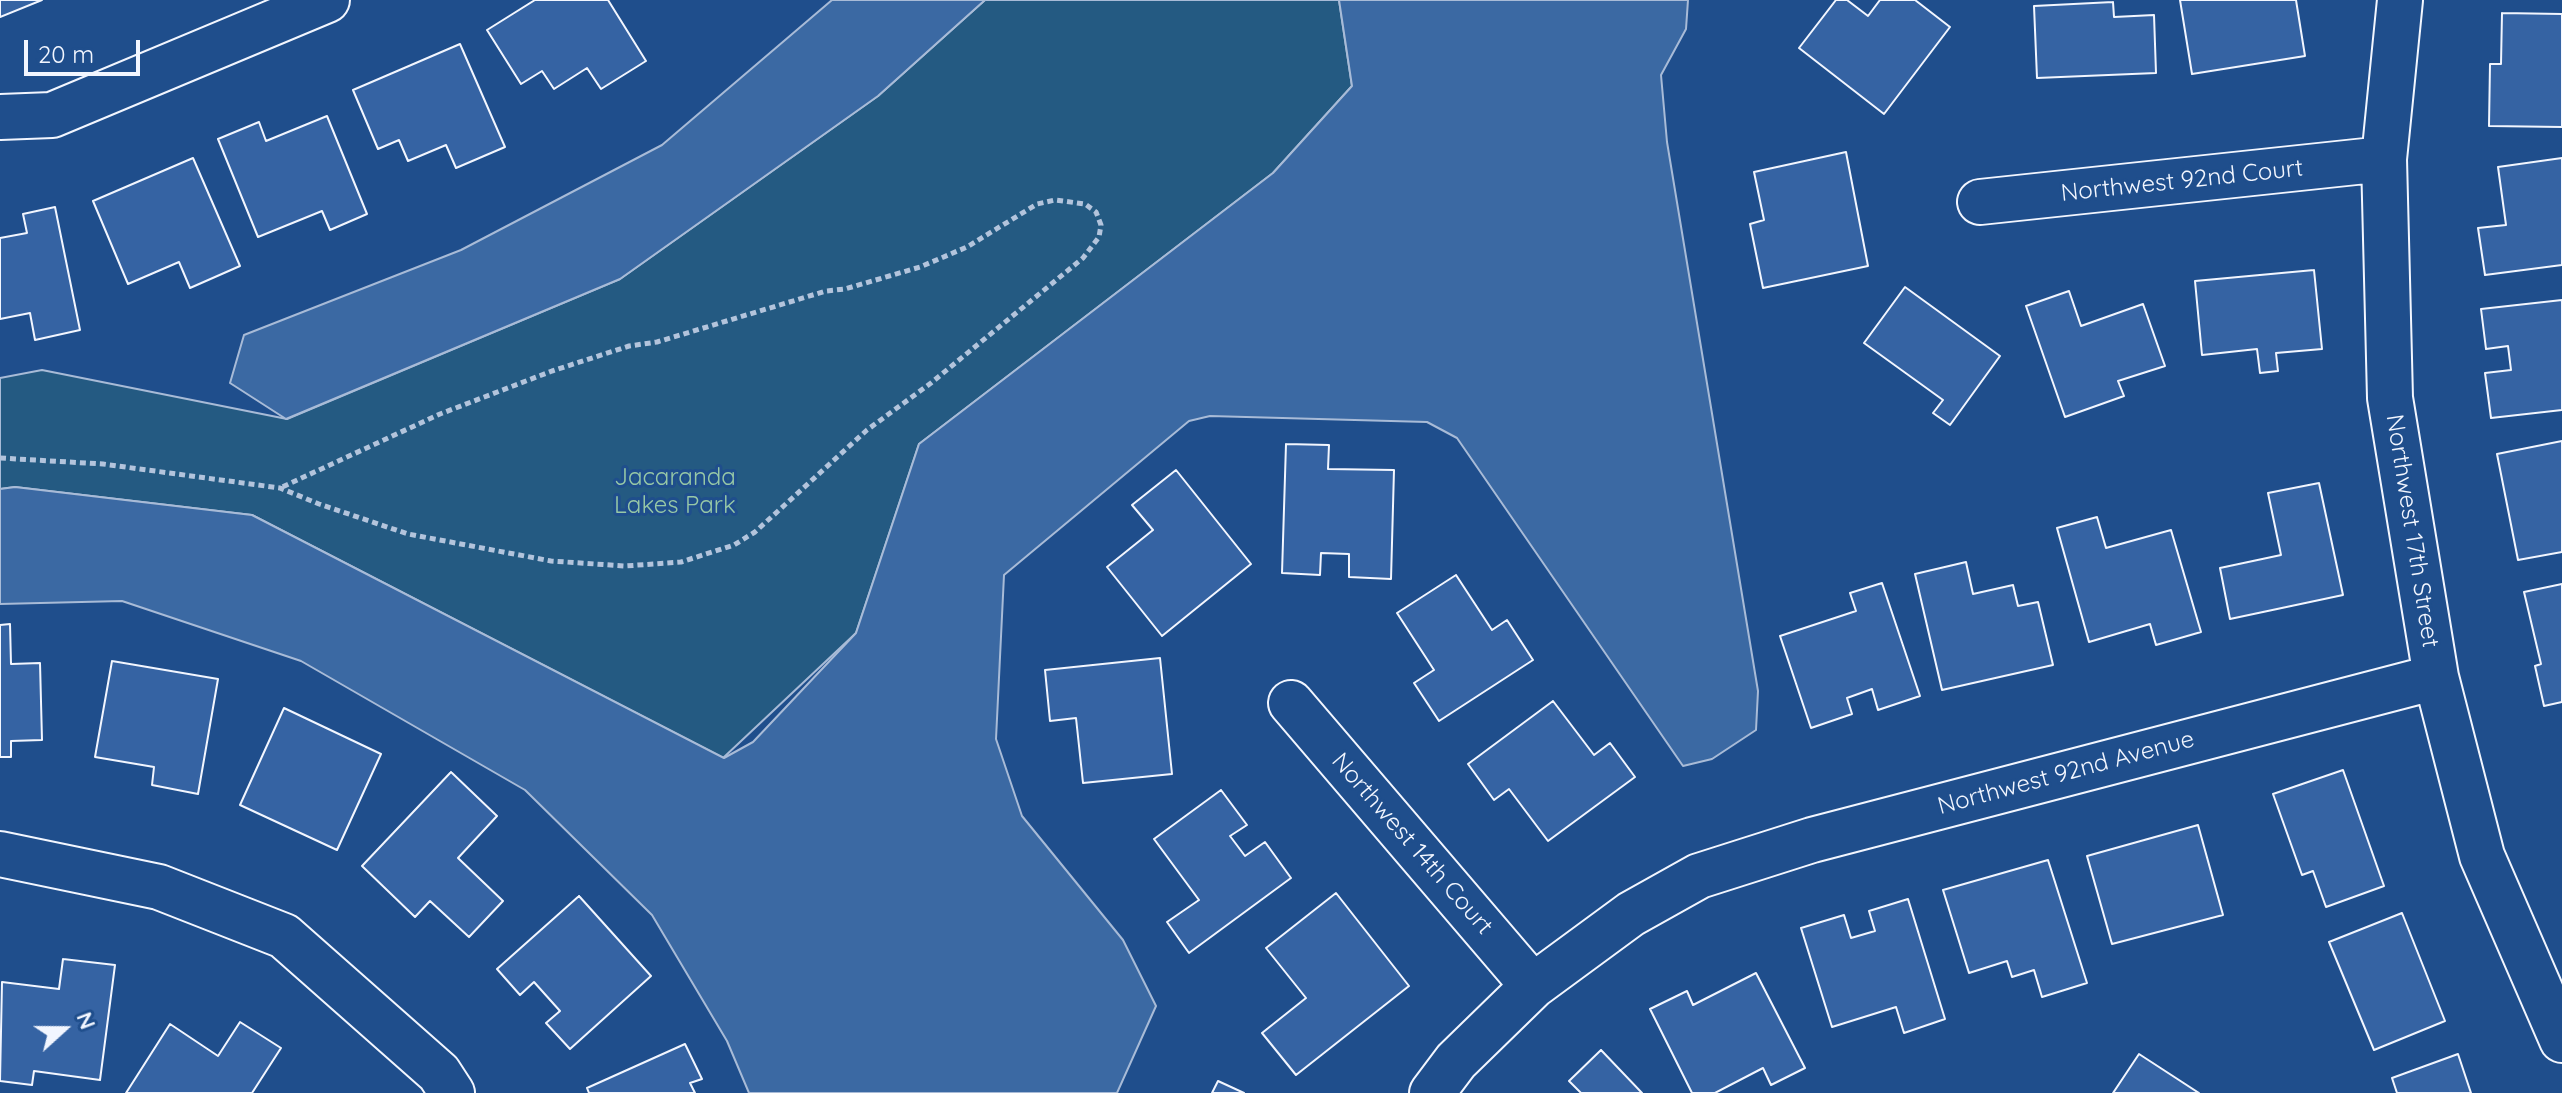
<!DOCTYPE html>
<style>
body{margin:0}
#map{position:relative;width:2562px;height:1093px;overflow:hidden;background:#1f4e8c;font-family:Quicksand,sans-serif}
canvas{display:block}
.north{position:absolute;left:24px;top:989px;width:80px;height:80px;-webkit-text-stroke:6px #1f4e8c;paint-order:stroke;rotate:69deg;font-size:22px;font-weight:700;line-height:32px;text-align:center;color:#f2f6ff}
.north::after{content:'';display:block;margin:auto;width:28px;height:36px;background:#f2f6ff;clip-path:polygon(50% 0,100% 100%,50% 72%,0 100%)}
.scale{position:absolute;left:24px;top:40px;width:116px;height:36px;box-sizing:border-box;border:4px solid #f2f6ff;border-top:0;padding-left:10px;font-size:24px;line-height:28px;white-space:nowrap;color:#f2f6ff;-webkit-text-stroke:6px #1f4e8c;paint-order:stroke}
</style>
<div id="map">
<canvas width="2562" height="1093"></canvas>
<div class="north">N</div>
<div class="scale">20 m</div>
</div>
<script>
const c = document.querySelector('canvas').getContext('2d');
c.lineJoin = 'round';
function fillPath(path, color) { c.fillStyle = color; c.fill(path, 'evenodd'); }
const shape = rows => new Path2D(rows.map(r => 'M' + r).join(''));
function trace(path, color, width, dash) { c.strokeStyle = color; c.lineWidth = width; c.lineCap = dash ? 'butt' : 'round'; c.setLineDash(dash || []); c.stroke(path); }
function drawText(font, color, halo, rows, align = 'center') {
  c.font = font + ' Quicksand,sans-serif'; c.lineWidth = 6; c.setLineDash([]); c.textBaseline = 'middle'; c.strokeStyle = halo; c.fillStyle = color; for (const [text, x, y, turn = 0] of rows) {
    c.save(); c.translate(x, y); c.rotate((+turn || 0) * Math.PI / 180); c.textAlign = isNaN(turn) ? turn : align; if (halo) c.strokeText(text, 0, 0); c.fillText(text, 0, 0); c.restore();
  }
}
const green = shape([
 [985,0,1339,0,1352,86,1273,173,919,444,856,633,723,758,252,515,15,487,0,489,0,378,42,370,287,419,620,279,878,96,985,0]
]);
fillPath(green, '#245a82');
trace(green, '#a8bbd7', 2);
const water = shape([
 [832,0,985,0,878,96,620,279,286,419,230,383,244,335,461,250,662,145,832,0],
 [1339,0,1688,0,1686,29,1661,75,1667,142,1758,691,1756,730,1712,759,1683,766,1457,438,1427,422,1210,416,1189,421,1004,575,996,739,1022,816,1123,940,1156,1006,1117,1093,749,1093,727,1041,652,915,525,790,301,661,122,601,0,604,0,489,15,487,252,515,724,758,753,742,856,633,919,444,1273,173,1352,86,1339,0]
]);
fillPath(water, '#3b69a3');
trace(water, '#a8bbd7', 2);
const building = shape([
 [0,0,42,0,0,17,0,0],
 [535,0,608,0,646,61,601,89,587,68,554,89,542,71,521,84,487,30,535,0],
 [1836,0,1847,0,1868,16,1880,0,1915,0,1950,27,1884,114,1799,48,1836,0],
 [2180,0,2296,0,2305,56,2192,74,2180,0],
 [2113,2,2114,17,2154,15,2156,73,2037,78,2034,6,2113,2],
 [2502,13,2562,14,2562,127,2489,126,2490,64,2501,64,2502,13],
 [460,44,505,147,456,168,446,145,408,161,399,140,378,149,353,90,460,44],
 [327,116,367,214,330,230,322,211,258,237,218,139,259,122,266,141,327,116],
 [1846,152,1868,266,1763,288,1750,224,1764,220,1754,172,1846,152],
 [193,158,240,266,190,288,179,262,128,284,93,201,193,158],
 [2562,158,2562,265,2485,275,2478,228,2506,225,2498,167,2562,158],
 [55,207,80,330,35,340,30,313,0,319,0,238,27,233,23,214,55,207],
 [2314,270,2322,349,2276,353,2278,371,2260,373,2257,349,2202,355,2195,281,2314,270],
 [1905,287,2000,356,1950,425,1933,413,1943,400,1864,343,1905,287],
 [2069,291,2081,326,2143,304,2165,366,2118,381,2124,396,2065,417,2026,306,2069,291],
 [2562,300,2562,410,2491,418,2485,373,2511,370,2508,346,2486,349,2481,309,2562,300],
 [2562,441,2562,552,2518,560,2497,454,2562,441],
 [1286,444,1329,445,1328,469,1394,470,1391,579,1349,577,1349,554,1321,553,1320,575,1282,573,1286,444],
 [1176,470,1251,564,1162,636,1107,567,1153,530,1132,505,1176,470],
 [2319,483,2343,595,2230,619,2220,568,2281,555,2268,493,2319,483],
 [2097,517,2106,548,2171,530,2201,632,2156,645,2150,624,2089,642,2057,528,2097,517],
 [1966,562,1973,594,2013,585,2018,606,2038,602,2053,665,1942,690,1915,574,1966,562],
 [1456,575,1492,630,1507,620,1533,660,1439,721,1414,683,1434,670,1397,613,1456,575],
 [1882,583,1920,696,1878,710,1872,689,1847,698,1852,714,1811,728,1780,636,1856,611,1850,593,1882,583],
 [2562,584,2562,702,2544,706,2535,666,2541,664,2524,592,2562,584],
 [10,624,11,664,40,663,42,740,11,741,11,757,0,757,0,625,10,624],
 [1160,658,1172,774,1083,783,1076,718,1050,721,1045,670,1160,658],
 [112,661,218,679,198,794,152,785,154,767,95,757,112,661],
 [1553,701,1594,755,1610,743,1635,777,1548,841,1509,789,1494,800,1468,764,1553,701],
 [284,708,381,754,337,850,240,805,284,708],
 [2343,770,2384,886,2326,907,2313,871,2302,875,2273,794,2343,770],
 [451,772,497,816,458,858,503,901,469,937,430,901,415,917,362,866,451,772],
 [1221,790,1247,825,1230,836,1245,856,1265,842,1291,878,1189,953,1167,922,1199,900,1154,839,1221,790],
 [2198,825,2223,915,2112,944,2087,856,2198,825],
 [2048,860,2087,983,2042,997,2034,970,2012,977,2007,961,1969,973,1943,890,2048,860],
 [1336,893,1409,986,1296,1075,1262,1033,1306,998,1266,948,1336,893],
 [579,896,651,976,570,1049,546,1023,560,1011,534,982,520,995,497,969,579,896],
 [1908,899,1945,1019,1904,1033,1896,1007,1832,1027,1801,928,1844,915,1851,938,1875,931,1869,911,1908,899],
 [2402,913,2445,1021,2374,1050,2329,942,2402,913],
 [63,959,115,965,100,1080,34,1071,32,1085,0,1081,2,982,59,989,63,959],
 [1756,973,1805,1068,1771,1085,1763,1068,1715,1093,1692,1093,1650,1009,1687,991,1693,1005,1756,973],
 [240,1022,281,1048,252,1093,126,1093,170,1024,218,1056,240,1022],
 [685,1044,702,1079,690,1083,695,1093,589,1093,587,1088,685,1044],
 [1601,1050,1642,1093,1581,1093,1569,1081,1601,1050],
 [2139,1054,2199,1093,2113,1093,2139,1054],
 [2458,1054,2471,1093,2397,1093,2392,1078,2458,1054],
 [1218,1081,1244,1093,1212,1093,1218,1081]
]);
fillPath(building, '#3563a3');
trace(building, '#f2f6ff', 2);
const minor = shape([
 [2400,0,2384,159,2390,398,2436,677,2482,856,2562,1040],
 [0,117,52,115,327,0],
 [1980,202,2384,159],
 [1291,703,1533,986],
 [0,854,159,887,284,936,439,1073,452,1093],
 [1432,1093,1456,1061,1533,986,1631,914,1699,876,1812,840,2436,677]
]);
trace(minor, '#f2f6ff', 48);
trace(shape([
 [0,458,103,464,280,488,319,504,408,534,551,561,625,566,681,562,734,545,755,532,867,430,931,383,1083,258,1099,237,1101,225,1096,212,1085,204,1055,200,1037,204,967,247,920,267,845,289,826,291,657,342,629,346,552,371,440,414,280,488]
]), '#b3c4dc', 5, [6, 4]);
trace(minor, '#1f4e8c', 44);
drawText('24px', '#f2f6ff', '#1f4e8c', [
 ["Northwest 92nd Court",2182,181,-6],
 ["Northwest 17th Street",2412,531,81],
 ["Northwest 92nd Avenue",2066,773,-15],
 ["Northwest 14th Court",1412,844,49]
]);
drawText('24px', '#97c8a6', '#1f4e8c', [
 ["Jacaranda",675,478],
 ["Lakes Park",675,506]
]);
</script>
